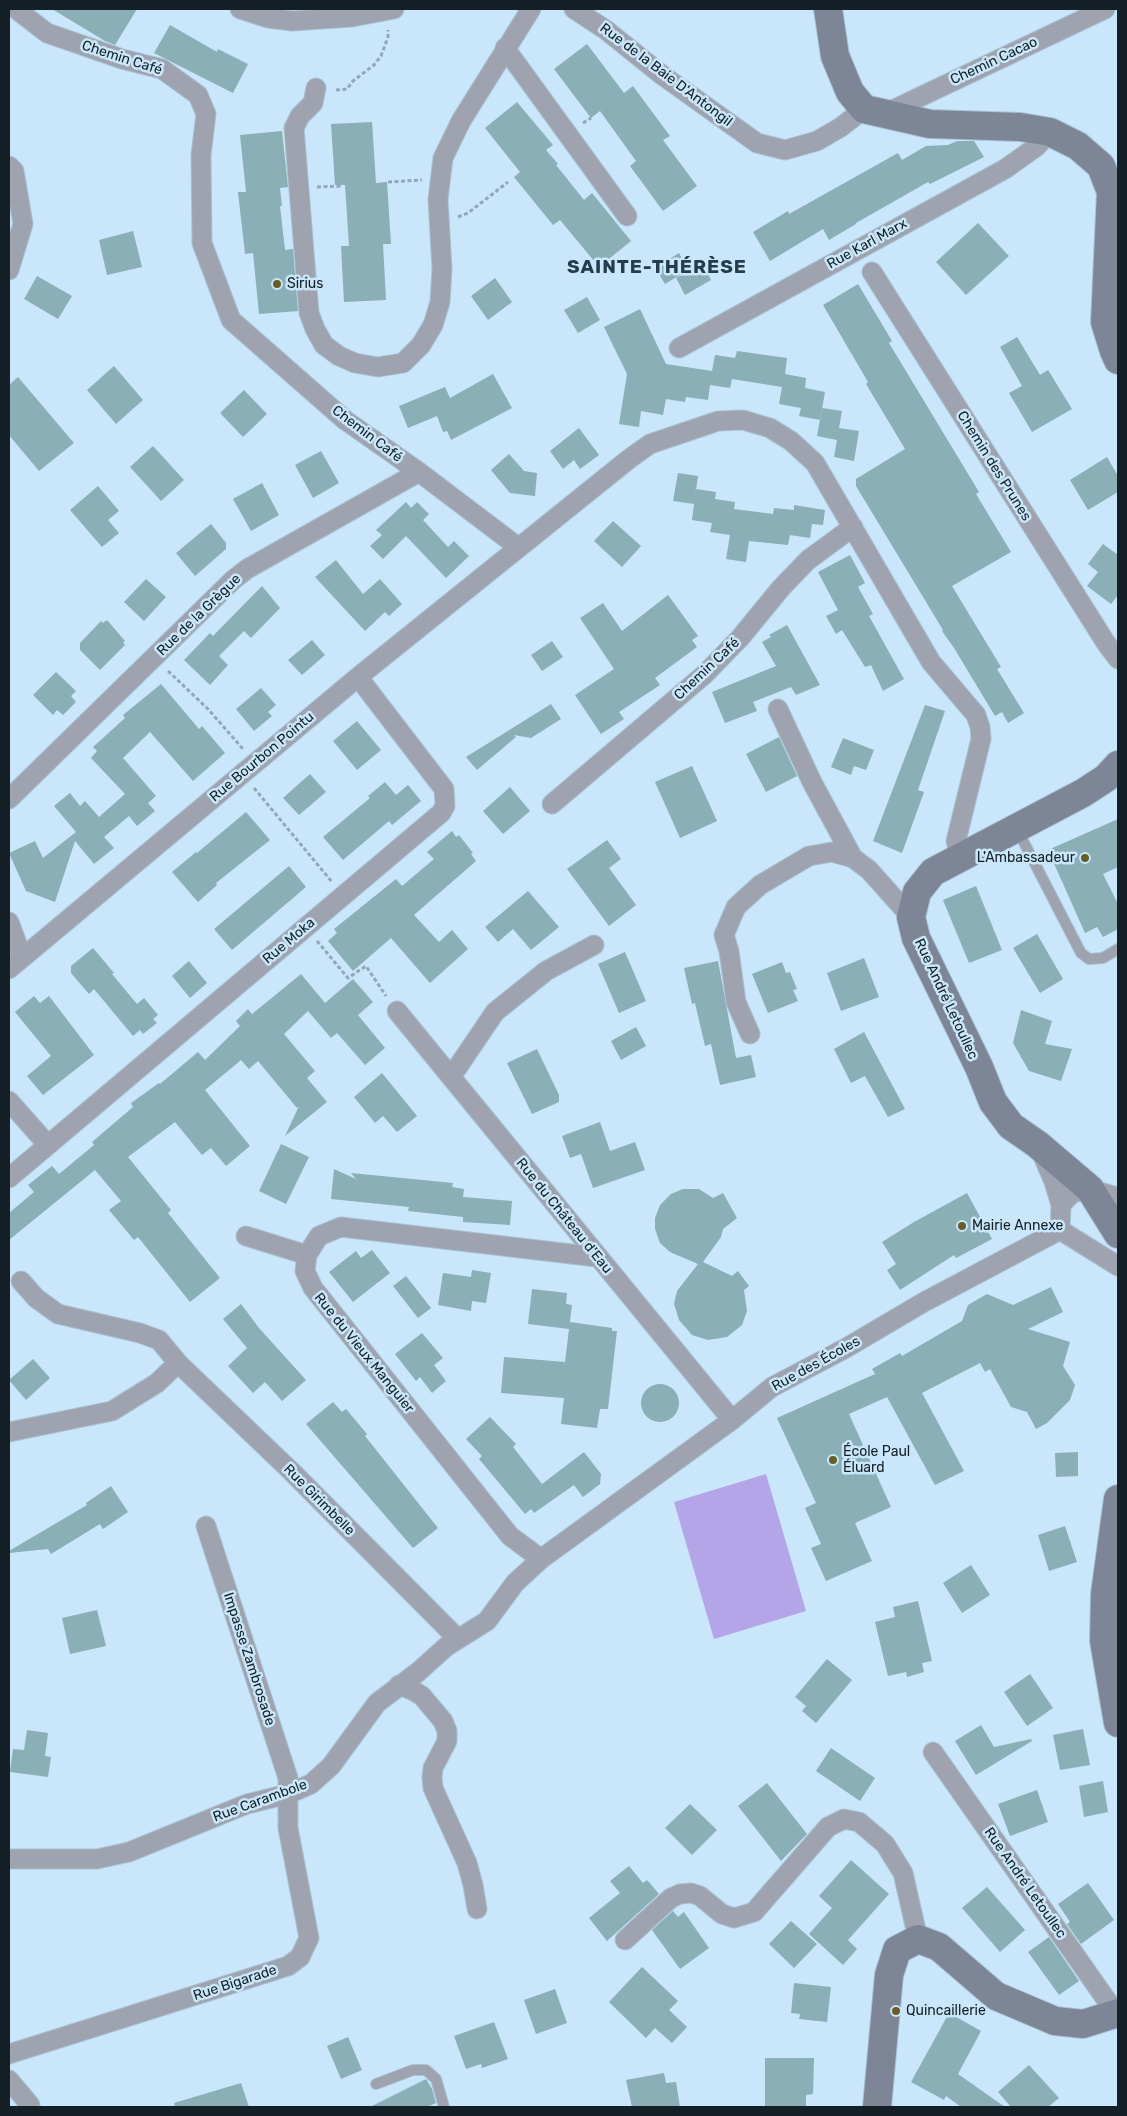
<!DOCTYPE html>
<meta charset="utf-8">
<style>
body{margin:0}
#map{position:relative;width:1127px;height:2116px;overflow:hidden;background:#c9e6fa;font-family:Rubik,sans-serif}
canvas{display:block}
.frame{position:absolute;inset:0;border:10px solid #141f26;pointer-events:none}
</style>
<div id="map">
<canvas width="1127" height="2116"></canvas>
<div class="frame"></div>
</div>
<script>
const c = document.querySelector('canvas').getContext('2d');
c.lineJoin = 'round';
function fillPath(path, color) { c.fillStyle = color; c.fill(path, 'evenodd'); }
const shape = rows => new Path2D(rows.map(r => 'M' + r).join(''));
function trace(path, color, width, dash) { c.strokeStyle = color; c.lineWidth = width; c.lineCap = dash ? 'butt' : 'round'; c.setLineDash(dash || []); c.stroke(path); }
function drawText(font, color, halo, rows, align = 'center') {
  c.font = font + ' Rubik,sans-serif'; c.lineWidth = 5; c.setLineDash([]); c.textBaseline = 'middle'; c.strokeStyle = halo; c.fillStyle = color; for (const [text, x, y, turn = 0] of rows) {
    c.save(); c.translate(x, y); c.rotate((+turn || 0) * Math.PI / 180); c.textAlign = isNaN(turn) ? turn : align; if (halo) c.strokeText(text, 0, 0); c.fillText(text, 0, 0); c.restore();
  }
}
fillPath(shape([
 [766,1474,806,1611,714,1639,674,1502]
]), '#b4a5e9');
fillPath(shape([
 [52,9,137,9,115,45,105,41],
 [170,25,217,52,218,49,248,64,233,93,154,53],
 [587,44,624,93,633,86,670,136,663,140,697,186,663,211,630,166,636,161,600,111,591,118,554,69],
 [517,102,553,145,546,150,558,164,556,165,584,200,592,193,631,241,599,267,560,220,553,225,514,177,520,172,485,128],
 [372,122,376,183,387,182,391,244,383,244,386,300,344,302,341,246,349,246,345,185,335,185,331,124],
 [282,131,288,187,280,188,282,206,280,206,285,250,293,249,298,311,259,314,253,253,245,254,238,192,246,192,240,135],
 [957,141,974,141,984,157,930,184,928,182,856,223,856,224,829,240,823,229,770,261,753,232,788,211,789,214,898,153,902,160,926,146,948,145],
 [978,223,1009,256,966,295,936,262],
 [133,231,142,267,107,275,99,240],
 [679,253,688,270,665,284,655,268],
 [702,262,711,280,685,295,676,278],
 [37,276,72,296,58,319,24,299],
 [495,278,512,302,488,320,471,296],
 [858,284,892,341,889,343,979,492,976,494,1011,552,952,586,1001,667,997,669,1024,713,1008,723,1002,712,995,716,954,648,942,631,943,630,856,486,856,479,905,449,866,384,868,382,823,305],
 [587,297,600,320,578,333,564,310],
 [640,309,666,364,712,371,715,355,735,358,737,351,787,358,785,374,806,378,805,388,825,392,820,420,799,416,801,408,779,404,782,387,732,379,730,388,710,385,708,400,686,397,685,402,666,399,663,415,641,411,639,427,619,424,627,374,604,327],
 [1017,337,1040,375,1048,370,1072,409,1032,432,1009,393,1022,386,1000,347],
 [114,366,143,400,116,424,87,390],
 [493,374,512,408,451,440,447,431,443,432,437,416,408,428,399,406,445,387,450,398],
 [18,377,74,443,39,471,9,435,9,385],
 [244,390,267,414,243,437,220,413],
 [822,408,842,411,839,428,859,431,854,461,834,457,837,440,817,436],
 [579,428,599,455,580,469,574,460,563,469,550,451],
 [153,446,184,480,161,501,130,467],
 [321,451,339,483,313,498,295,465],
 [509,454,524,471,537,473,535,496,510,493,491,470],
 [1107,457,1118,476,1118,492,1088,510,1070,480],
 [678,473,698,476,694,504,673,501],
 [262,483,279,515,251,531,233,499],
 [98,486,119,511,108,520,119,533,102,547,70,510],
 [696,489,716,492,715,499,735,502,734,509,773,514,774,508,794,510,794,505,825,510,823,525,812,524,810,538,790,535,788,545,749,541,746,562,726,559,730,535,710,532,712,523,692,520],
 [406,502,411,508,417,502,429,514,423,520,448,547,454,541,469,556,446,578,406,536,383,559,370,546,382,535,376,530],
 [613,521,641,546,622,567,594,541],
 [211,524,226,543,226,549,195,576,176,553],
 [1103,544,1118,555,1118,595,1111,604,1087,586,1098,572,1088,564],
 [850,555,865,583,858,587,873,614,869,616,904,679,883,691,871,665,865,667,842,630,836,634,826,616,838,610,818,572],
 [336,560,363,594,380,579,402,604,389,616,385,612,365,631,315,577],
 [146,579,166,597,144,621,124,602],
 [262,586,280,608,251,638,244,631,219,656,228,665,210,685,184,660,210,633,213,636],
 [668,595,698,636,692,640,697,647,655,678,660,685,619,712,624,719,601,734,575,695,614,669,580,618,603,603,622,631],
 [107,620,125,641,123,643,125,645,100,670,80,650,80,643,101,621,103,623],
 [787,625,820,685,796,695,791,687,753,702,757,711,725,723,712,692,776,666,762,642,771,637,769,635],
 [312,640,325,655,302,675,288,660],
 [552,641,563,657,542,671,531,655],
 [56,672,76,691,71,696,76,702,63,715,57,710,53,715,33,695],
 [161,684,199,729,202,726,225,753,193,781,150,732,123,758,156,796,148,803,155,811,137,826,129,816,104,837,114,848,94,864,75,841,55,902,26,891,9,853,35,841,43,858,76,832,54,806,70,793,80,806,85,801,99,817,125,794,91,758,97,751,93,747,125,718,123,715],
 [261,688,276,705,268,712,272,716,254,731,236,709],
 [551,704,561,719,531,738,514,735,516,737,477,770,466,757],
 [925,705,945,711,918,790,924,792,902,853,873,841],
 [357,721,381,750,357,770,333,741],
 [779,737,797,776,766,792,746,754],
 [843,738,874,750,866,770,854,766,851,775,831,767],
 [692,766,717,821,680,838,655,782],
 [310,774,326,792,299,815,283,798],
 [385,782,396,795,408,785,421,801,392,825,389,821,343,860,323,837,370,798,368,796],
 [510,787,530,811,503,834,483,811],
 [246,812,270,840,216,883,217,885,198,902,172,872,196,852,197,853],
 [1118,819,1118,867,1103,874,1118,904,1118,929,1103,937,1097,927,1085,933,1048,850],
 [452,831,456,837,459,835,473,853,471,854,476,861,414,915,439,942,452,930,468,949,430,983,391,938,353,971,328,941,337,933,334,929,396,879,402,886,434,859,427,852],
 [607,840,621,859,609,868,636,905,609,926,567,869],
 [289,866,306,887,232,950,214,929],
 [976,886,1002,950,969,963,943,900],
 [528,891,559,927,531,950,513,929,498,942,485,927],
 [1037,934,1063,979,1040,993,1013,948],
 [93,948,114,973,112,974,137,1004,144,998,158,1015,153,1019,157,1023,143,1034,140,1030,133,1036,94,989,89,994,71,973,71,966],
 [625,952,646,1001,619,1013,598,964],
 [864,958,879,997,841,1011,827,973],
 [189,961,207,983,190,998,172,976],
 [718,961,736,1058,751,1055,756,1077,720,1085,711,1044,705,1046,695,1003,692,1004,684,968],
 [782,962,786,973,790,972,797,989,793,990,798,1001,768,1013,752,974],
 [301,974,325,1003,353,979,373,1002,358,1015,385,1048,365,1065,337,1033,331,1038,308,1011,284,1034,315,1071,307,1078,327,1102,285,1136,299,1106,297,1108,258,1061,249,1069,241,1060,205,1090,250,1146,226,1166,211,1148,202,1155,175,1122,128,1157,171,1210,168,1213,220,1278,190,1302,138,1237,134,1240,109,1210,121,1201,95,1170,9,1240,9,1213,34,1192,28,1185,52,1166,59,1174,94,1145,92,1142,133,1107,131,1103,159,1083,160,1084,198,1052,205,1060,240,1026,236,1021,248,1009,252,1014],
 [34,996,40,1003,49,996,94,1055,43,1095,27,1076,51,1056,15,1012],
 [1021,1010,1052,1021,1045,1044,1072,1049,1061,1081,1029,1071,1013,1043],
 [636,1027,646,1046,621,1060,611,1041],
 [864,1032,905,1109,888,1117,865,1076,851,1083,834,1049],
 [537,1049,559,1095,559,1102,532,1114,507,1063],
 [382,1073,417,1116,397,1132,383,1116,375,1123,354,1097],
 [600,1122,610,1151,635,1142,645,1170,593,1188,581,1154,570,1158,562,1136],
 [281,1144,309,1157,286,1204,259,1191],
 [334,1169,356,1179,351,1173,453,1183,452,1187,464,1189,463,1197,512,1201,510,1225,463,1222,463,1217,408,1211,409,1207,331,1199],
 [683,1189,699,1189,713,1198,723,1193,737,1218,723,1229,721,1237,703,1262,732,1276,738,1271,749,1286,744,1290,747,1311,742,1325,727,1337,708,1340,692,1335,679,1320,674,1304,677,1291,698,1264,670,1252,660,1243,655,1229,655,1218,660,1205,671,1194],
 [967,1193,992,1239,956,1258,954,1255,900,1290,887,1270,896,1264,882,1242,914,1222],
 [372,1250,390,1273,353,1302,329,1272,356,1251,361,1258],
 [472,1270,491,1273,486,1303,472,1301,471,1311,438,1305,443,1273,471,1277],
 [406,1276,431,1308,418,1318,393,1286],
 [1051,1287,1063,1312,1028,1329,1070,1342,1063,1366,1075,1385,1070,1400,1047,1423,1036,1429,1027,1412,1011,1407,990,1369,985,1372,980,1363,922,1393,964,1471,935,1485,887,1397,849,1414,891,1507,855,1523,872,1561,826,1581,811,1548,821,1544,805,1508,816,1503,777,1418,875,1374,872,1369,900,1353,902,1356,962,1321,968,1305,987,1294,1013,1305],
 [532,1289,567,1293,566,1304,572,1305,570,1322,612,1328,612,1331,617,1331,608,1409,600,1409,597,1428,561,1424,564,1398,501,1393,504,1357,565,1362,569,1329,528,1324],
 [241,1304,259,1328,306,1380,282,1401,265,1382,253,1393,228,1366,247,1348,223,1319],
 [422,1333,443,1358,434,1365,446,1381,432,1393,420,1377,416,1381,395,1354],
 [33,1359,50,1378,26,1400,9,1380],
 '641 1403a19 19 0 1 1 38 0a19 19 0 1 1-38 0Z',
 [333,1402,342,1412,346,1409,367,1434,365,1436,438,1528,413,1548,306,1424],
 [490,1417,516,1444,513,1447,542,1484,584,1452,601,1474,600,1484,583,1497,574,1485,534,1513,531,1509,525,1514,479,1459,482,1456,466,1439],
 [1078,1452,1078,1476,1056,1477,1055,1453],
 [111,1486,128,1512,103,1529,100,1524,51,1554,48,1549,9,1553,9,1551,87,1505,86,1503],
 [1065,1526,1077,1562,1049,1571,1038,1535],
 [971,1565,990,1595,962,1613,943,1583],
 [918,1601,932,1661,922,1663,924,1672,907,1677,906,1672,888,1676,875,1622,895,1617,893,1607],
 [97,1610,106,1646,70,1654,62,1618],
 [827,1659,852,1680,816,1723,802,1711,806,1706,795,1697],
 [1030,1674,1053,1708,1027,1726,1004,1692],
 [981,1725,994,1747,1031,1739,1032,1741,976,1775,955,1741],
 [1083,1729,1090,1765,1060,1770,1053,1735],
 [27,1730,48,1733,45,1756,51,1757,48,1777,10,1772,13,1749,24,1750],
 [831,1748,875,1778,860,1801,816,1771],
 [1103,1781,1108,1812,1084,1817,1079,1786],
 [767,1783,807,1834,781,1861,738,1806],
 [1037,1790,1048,1822,1010,1836,998,1804],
 [690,1804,717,1830,692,1855,665,1828],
 [851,1860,889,1894,848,1940,857,1949,843,1965,809,1934,832,1908,819,1896],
 [629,1866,643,1883,647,1880,659,1894,607,1941,589,1918,620,1893,610,1881],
 [1088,1883,1114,1920,1081,1944,1067,1924,1070,1922,1058,1904],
 [987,1887,1025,1930,1000,1952,962,1908],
 [673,1911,678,1917,684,1912,709,1948,680,1969,652,1930],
 [791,1921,817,1944,794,1968,769,1944],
 [1049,1937,1079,1981,1059,1995,1028,1952],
 [642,1967,678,2001,669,2010,687,2027,672,2043,655,2028,646,2038,609,2002],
 [794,1983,831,1987,827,2022,799,2019,800,2014,791,2013],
 [555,1989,567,2023,536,2034,524,2000],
 [949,2013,981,2031,958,2074,1005,2107,961,2107,946,2096,944,2100,911,2082],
 [494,2022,508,2059,482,2068,481,2064,466,2069,454,2036],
 [348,2037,362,2070,341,2079,327,2046],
 [765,2058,814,2058,813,2094,806,2095,806,2107,765,2107],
 [1029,2065,1059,2098,1048,2107,1011,2107,998,2092],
 [664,2073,666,2083,676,2082,680,2107,632,2107,626,2080],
 [426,2079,432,2089,436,2103,427,2107,370,2107],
 [241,2083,249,2107,175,2107,174,2103]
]), '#8aafb6');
const lane = shape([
 [1017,829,1081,953,1089,959,1103,958,1118,949],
 [376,2084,413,2070,426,2070,436,2079,444,2107]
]);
const street = shape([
 [16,9,47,33,122,59,162,69,198,95,206,114,201,155,202,243,231,320,345,420,419,472,518,547],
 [240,9,268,18,292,21,352,17,394,9],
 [574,9,606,30,662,75,757,143,785,150,817,141,841,127,864,109],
 [505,48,627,216],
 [316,88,313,103,300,116,294,128,309,313,315,329,324,345,339,356,355,363,378,367,403,363,421,345,433,325,440,302,442,269,438,199,443,158,461,121,531,9],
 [884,114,1105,9],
 [9,166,14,171,23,224,9,270],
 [872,272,1106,643,1118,659],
 [679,348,1005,169,1036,147,1050,132],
 [778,709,812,782,853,858],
 [9,799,233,580,247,569,419,472],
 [552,804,705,674,740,638,781,588,808,560,853,527],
 [9,922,22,957],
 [9,969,358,677,629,459,650,444,718,421,743,420,770,428,791,441,815,463,931,662,976,715,980,727,981,739,956,841,960,857],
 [397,1011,732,1420],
 [750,1034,736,1002,729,951,724,935,736,907,760,885,809,856,832,852,853,858,869,870,911,917],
 [451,1077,495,1012,546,971,594,945],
 [9,1101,47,1144],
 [1040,1149,1054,1182,1061,1205,1060,1230],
 [9,1178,441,813,445,806,444,789,358,677],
 [1061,1205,1072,1193,1090,1189,1114,1196],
 [1060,1230,1118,1266],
 [246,1236,307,1255],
 [21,1281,36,1298,58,1314,140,1333,159,1340,178,1363,291,1471,458,1639],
 [9,1432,112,1411,157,1383,178,1363],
 [541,1559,510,1536,313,1288,305,1271,307,1255,319,1236,341,1227,597,1257],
 [399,1685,414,1691,422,1696,443,1721,447,1731,447,1741,433,1768,432,1777,433,1788,467,1863,473,1885,477,1909],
 [933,1752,1117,2015],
 [9,1859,97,1859,129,1852,247,1804,288,1794,311,1784,331,1766,377,1703,418,1672,447,1646,487,1621,515,1583,541,1559,732,1420,772,1387,846,1348,924,1302,1060,1230],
 [625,1940,671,1898,680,1894,691,1893,700,1896,722,1914,734,1918,754,1912,828,1827,844,1819,859,1822,885,1844,903,1873,918,1939],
 [9,2054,288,1966,300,1957,309,1938,288,1828,288,1778,206,1526],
 [9,2080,30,2105]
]);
const secondary = shape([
 [828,9,835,56,850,92,864,109,930,124,1020,127,1050,132,1078,146,1101,166,1111,192,1105,322,1114,351,1118,360],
 [1118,765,1106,778,1083,793,933,872,917,892,911,917,916,938,979,1067,993,1102,1011,1126,1037,1144,1090,1189,1118,1234],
 [1118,1499,1105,1594,1104,1641,1118,1723],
 [877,2107,889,1975,897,1950,918,1939,939,1947,996,1996,1055,2021,1083,2024,1118,2013]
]);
trace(lane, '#a8c2d4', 12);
trace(street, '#a8c2d4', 21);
trace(secondary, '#a8c2d4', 30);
trace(shape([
 [336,90,347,89,353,81,374,65,381,56,388,37,388,30],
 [583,123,591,118],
 [388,182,422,180],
 [317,187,341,186],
 [458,217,468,213,508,182],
 [168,671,208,709,243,749],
 [254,788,332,882],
 [317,941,348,978,366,966,386,996]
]), '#90a8b8', 3, [4, 2.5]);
trace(lane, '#9ea3af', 10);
trace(street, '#9ea3af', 19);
trace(secondary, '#7d8596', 28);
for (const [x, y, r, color] of [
 [277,284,5,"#665d29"],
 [1085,858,5,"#665d29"],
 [962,1226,5,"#665d29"],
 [833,1460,5,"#665d29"],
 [896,2011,5,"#665d29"]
]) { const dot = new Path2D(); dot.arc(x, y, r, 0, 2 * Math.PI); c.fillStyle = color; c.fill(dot); trace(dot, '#c9e6fa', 2); }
drawText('14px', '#141f26', '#c9e6fa', [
 ["Chemin Café",122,58,18],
 ["Chemin Cacao",994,61,-25],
 ["Rue de la Baie D'Antongil",666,75,37],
 ["Rue Karl Marx",867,244,-29],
 ["Chemin Café",367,434,37],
 ["Chemin des Prunes",994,466,58],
 ["Rue de la Grègue",199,615,-44],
 ["Chemin Café",707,669,-43],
 ["Rue Bourbon Pointu",262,757,-40],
 ["Rue Moka",289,941,-40],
 ["Rue André Letoullec",946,999,65],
 ["Rue du Château d'Eau",564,1216,51],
 ["Rue du Vieux Manguier",364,1353,51],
 ["Rue des Écoles",816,1364,-29],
 ["Rue Girimbelle",319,1500,45],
 ["Impasse Zambrosade",249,1659,72],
 ["Rue Carambole",260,1801,-20],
 ["Rue André Letoullec",1025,1883,55],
 ["Rue Bigarade",235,1983,-18]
]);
drawText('14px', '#141f26', '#c9e6fa', [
 ["Sirius",287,284],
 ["L'Ambassadeur",1075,858,"right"],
 ["Mairie Annexe",972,1226],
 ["École Paul",843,1452],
 ["Éluard",843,1468],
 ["Quincaillerie",906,2011]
], 'left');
c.letterSpacing = '1px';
drawText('bold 19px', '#243c4b', '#c9e6fa', [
 ["SAINTE-THÉRÈSE",657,268]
]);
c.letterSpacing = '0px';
</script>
